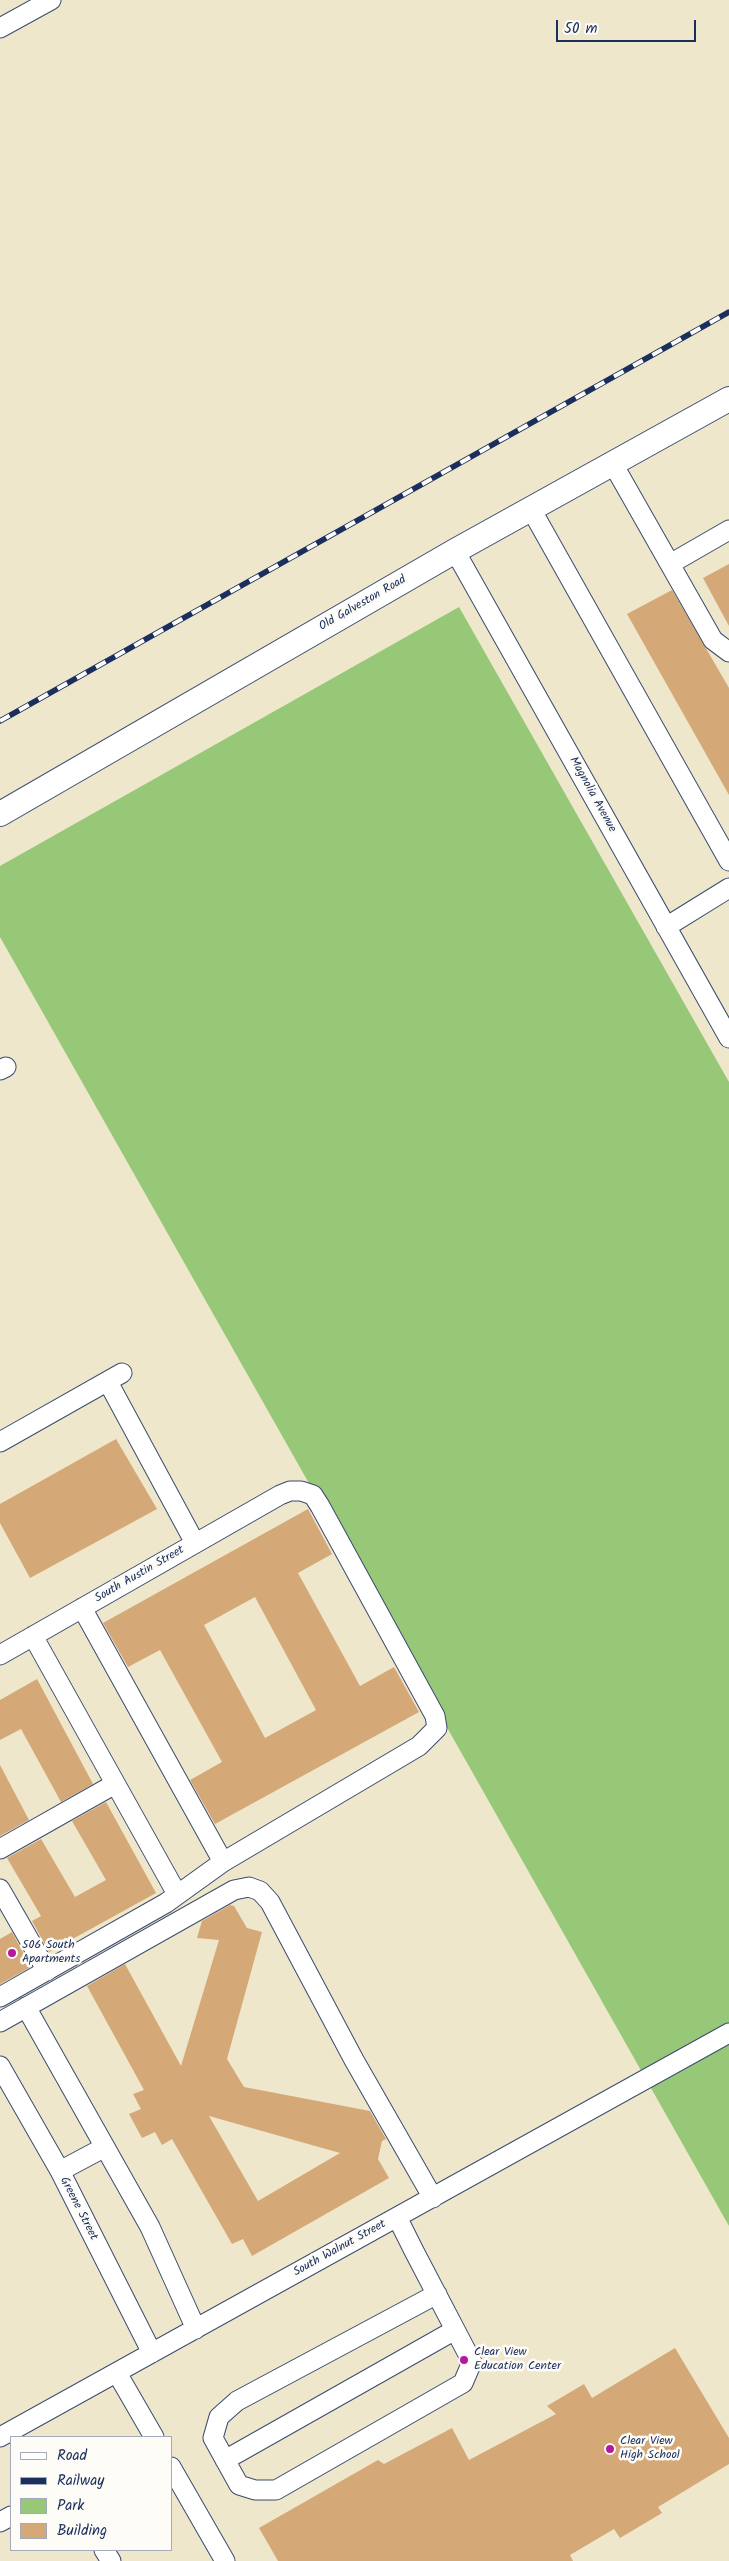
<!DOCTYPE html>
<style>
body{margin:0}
#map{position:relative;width:729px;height:2561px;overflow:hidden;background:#eee7cb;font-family:Kalam,sans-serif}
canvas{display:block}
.legend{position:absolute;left:10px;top:2436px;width:162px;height:115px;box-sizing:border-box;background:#fdfcf7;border:1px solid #a3aaba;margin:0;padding:6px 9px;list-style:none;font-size:15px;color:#1b2f5e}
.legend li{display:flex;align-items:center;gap:10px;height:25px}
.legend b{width:25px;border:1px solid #a3aaba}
.scale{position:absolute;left:556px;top:20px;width:140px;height:22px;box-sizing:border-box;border:2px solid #1b2f5e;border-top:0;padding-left:6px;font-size:15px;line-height:18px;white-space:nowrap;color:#1b2f5e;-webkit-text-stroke:4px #fdfcf7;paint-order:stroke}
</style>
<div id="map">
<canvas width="729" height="2561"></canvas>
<ul class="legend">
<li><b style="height:6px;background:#fff"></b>Road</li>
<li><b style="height:6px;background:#1b2f5e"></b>Railway</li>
<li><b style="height:14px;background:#96c878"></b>Park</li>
<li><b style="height:14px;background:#d5a877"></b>Building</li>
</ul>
<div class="scale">50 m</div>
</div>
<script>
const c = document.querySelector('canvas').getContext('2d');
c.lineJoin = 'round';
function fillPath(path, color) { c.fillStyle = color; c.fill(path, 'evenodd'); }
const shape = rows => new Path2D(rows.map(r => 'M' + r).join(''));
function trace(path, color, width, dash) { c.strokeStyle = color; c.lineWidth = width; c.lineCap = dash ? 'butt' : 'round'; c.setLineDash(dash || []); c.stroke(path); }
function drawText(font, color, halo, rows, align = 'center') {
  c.font = font + ' Kalam,sans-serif'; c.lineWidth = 5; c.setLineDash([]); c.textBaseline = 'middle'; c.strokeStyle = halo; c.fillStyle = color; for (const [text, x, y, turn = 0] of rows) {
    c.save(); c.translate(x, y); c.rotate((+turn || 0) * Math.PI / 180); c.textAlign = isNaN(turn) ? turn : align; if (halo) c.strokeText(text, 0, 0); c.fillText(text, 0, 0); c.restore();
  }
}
fillPath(shape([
 [459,607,729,1082,729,2226,0,937,0,866]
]), '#96c878');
fillPath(shape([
 [729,564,729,626,703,578],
 [672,590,729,688,729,795,627,614],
 [116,1439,157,1509,30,1578,0,1523,0,1504],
 [308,1509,332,1554,298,1573,360,1686,394,1667,419,1712,215,1824,190,1780,222,1762,160,1650,128,1667,103,1623],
 [255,1597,316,1710,265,1738,204,1625],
 [37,1679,93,1784,61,1802,21,1729,0,1740,0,1700],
 [0,1765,29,1820,0,1836],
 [106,1802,156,1893,49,1952,32,1921,41,1916,7,1858,41,1839,75,1897,106,1880,72,1821],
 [230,1905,234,1906,247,1928,262,1932,227,2059,244,2087,370,2111,386,2139,382,2141,378,2159,389,2178,252,2256,243,2239,232,2244,172,2139,162,2145,155,2132,142,2138,129,2114,141,2109,133,2094,144,2090,87,1986,125,1964,181,2066,219,1940,197,1938,202,1921],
 [209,2116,340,2153,258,2201],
 [12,1932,31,1967,0,1984,0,1939],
 [675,2348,729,2438,729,2464,658,2507,662,2513,620,2538,614,2529,570,2555,573,2561,278,2561,259,2528,378,2460,384,2464,452,2428,469,2460,556,2414,547,2406,584,2384,592,2398]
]), '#d5a877');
const minor = shape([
 [0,28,51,0],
 [613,464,713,640,729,652],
 [531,509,729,861],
 [455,551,729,1038],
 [670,564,729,530],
 [666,927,729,888],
 [0,1070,6,1067],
 [108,1382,195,1543],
 [0,1442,122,1373],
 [33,1636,177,1894],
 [0,1655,280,1495,290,1491,301,1491,313,1495,320,1506,435,1716,437,1728,419,1746,223,1862,82,1608],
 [0,1849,115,1784],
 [0,1889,47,1971],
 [0,1997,166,1903,223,1862],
 [26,2007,150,2227,196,2329],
 [0,2022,234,1890,249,1887,260,1891,270,1902,354,2060,433,2198],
 [0,2066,60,2171,152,2353],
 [60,2171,105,2147],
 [397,2217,414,2251,472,2362,463,2383,276,2490,255,2490,239,2485,213,2438,219,2417,237,2401,437,2294],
 [117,2373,154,2437],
 [0,2437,729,2033],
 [225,2460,455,2330],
 [171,2467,225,2561],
 [0,2522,11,2516],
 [104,2550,111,2561]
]);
const major = shape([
 [0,814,455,551,729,399]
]);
trace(minor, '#3b4b6e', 21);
trace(major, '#3b4b6e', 26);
trace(minor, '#fff', 19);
trace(major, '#fff', 24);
const rail = shape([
 [0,721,729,312]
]);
trace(rail, '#1b2f5e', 5.5);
trace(rail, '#fdfcf7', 4, [11]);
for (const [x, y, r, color] of [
 [12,1953,5,"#b5179e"],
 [464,2360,5,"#b5179e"],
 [610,2449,5,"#b5179e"]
]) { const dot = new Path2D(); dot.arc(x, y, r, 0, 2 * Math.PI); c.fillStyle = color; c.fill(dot); trace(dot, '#fdfcf7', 2); }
drawText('12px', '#1b2f5e', '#fdfcf7', [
 ["Old Galveston Road",363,604,-30],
 ["Magnolia Avenue",592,795,61],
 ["South Austin Street",140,1575,-30],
 ["Greene Street",78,2209,63],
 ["South Walnut Street",340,2249,-29]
]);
drawText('12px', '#1b2f5e', '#fdfcf7', [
 ["506 South",22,1946],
 ["Apartments",22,1960],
 ["Clear View",474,2353],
 ["Education Center",474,2367],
 ["Clear View",620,2442],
 ["High School",620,2456]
], 'left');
</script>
